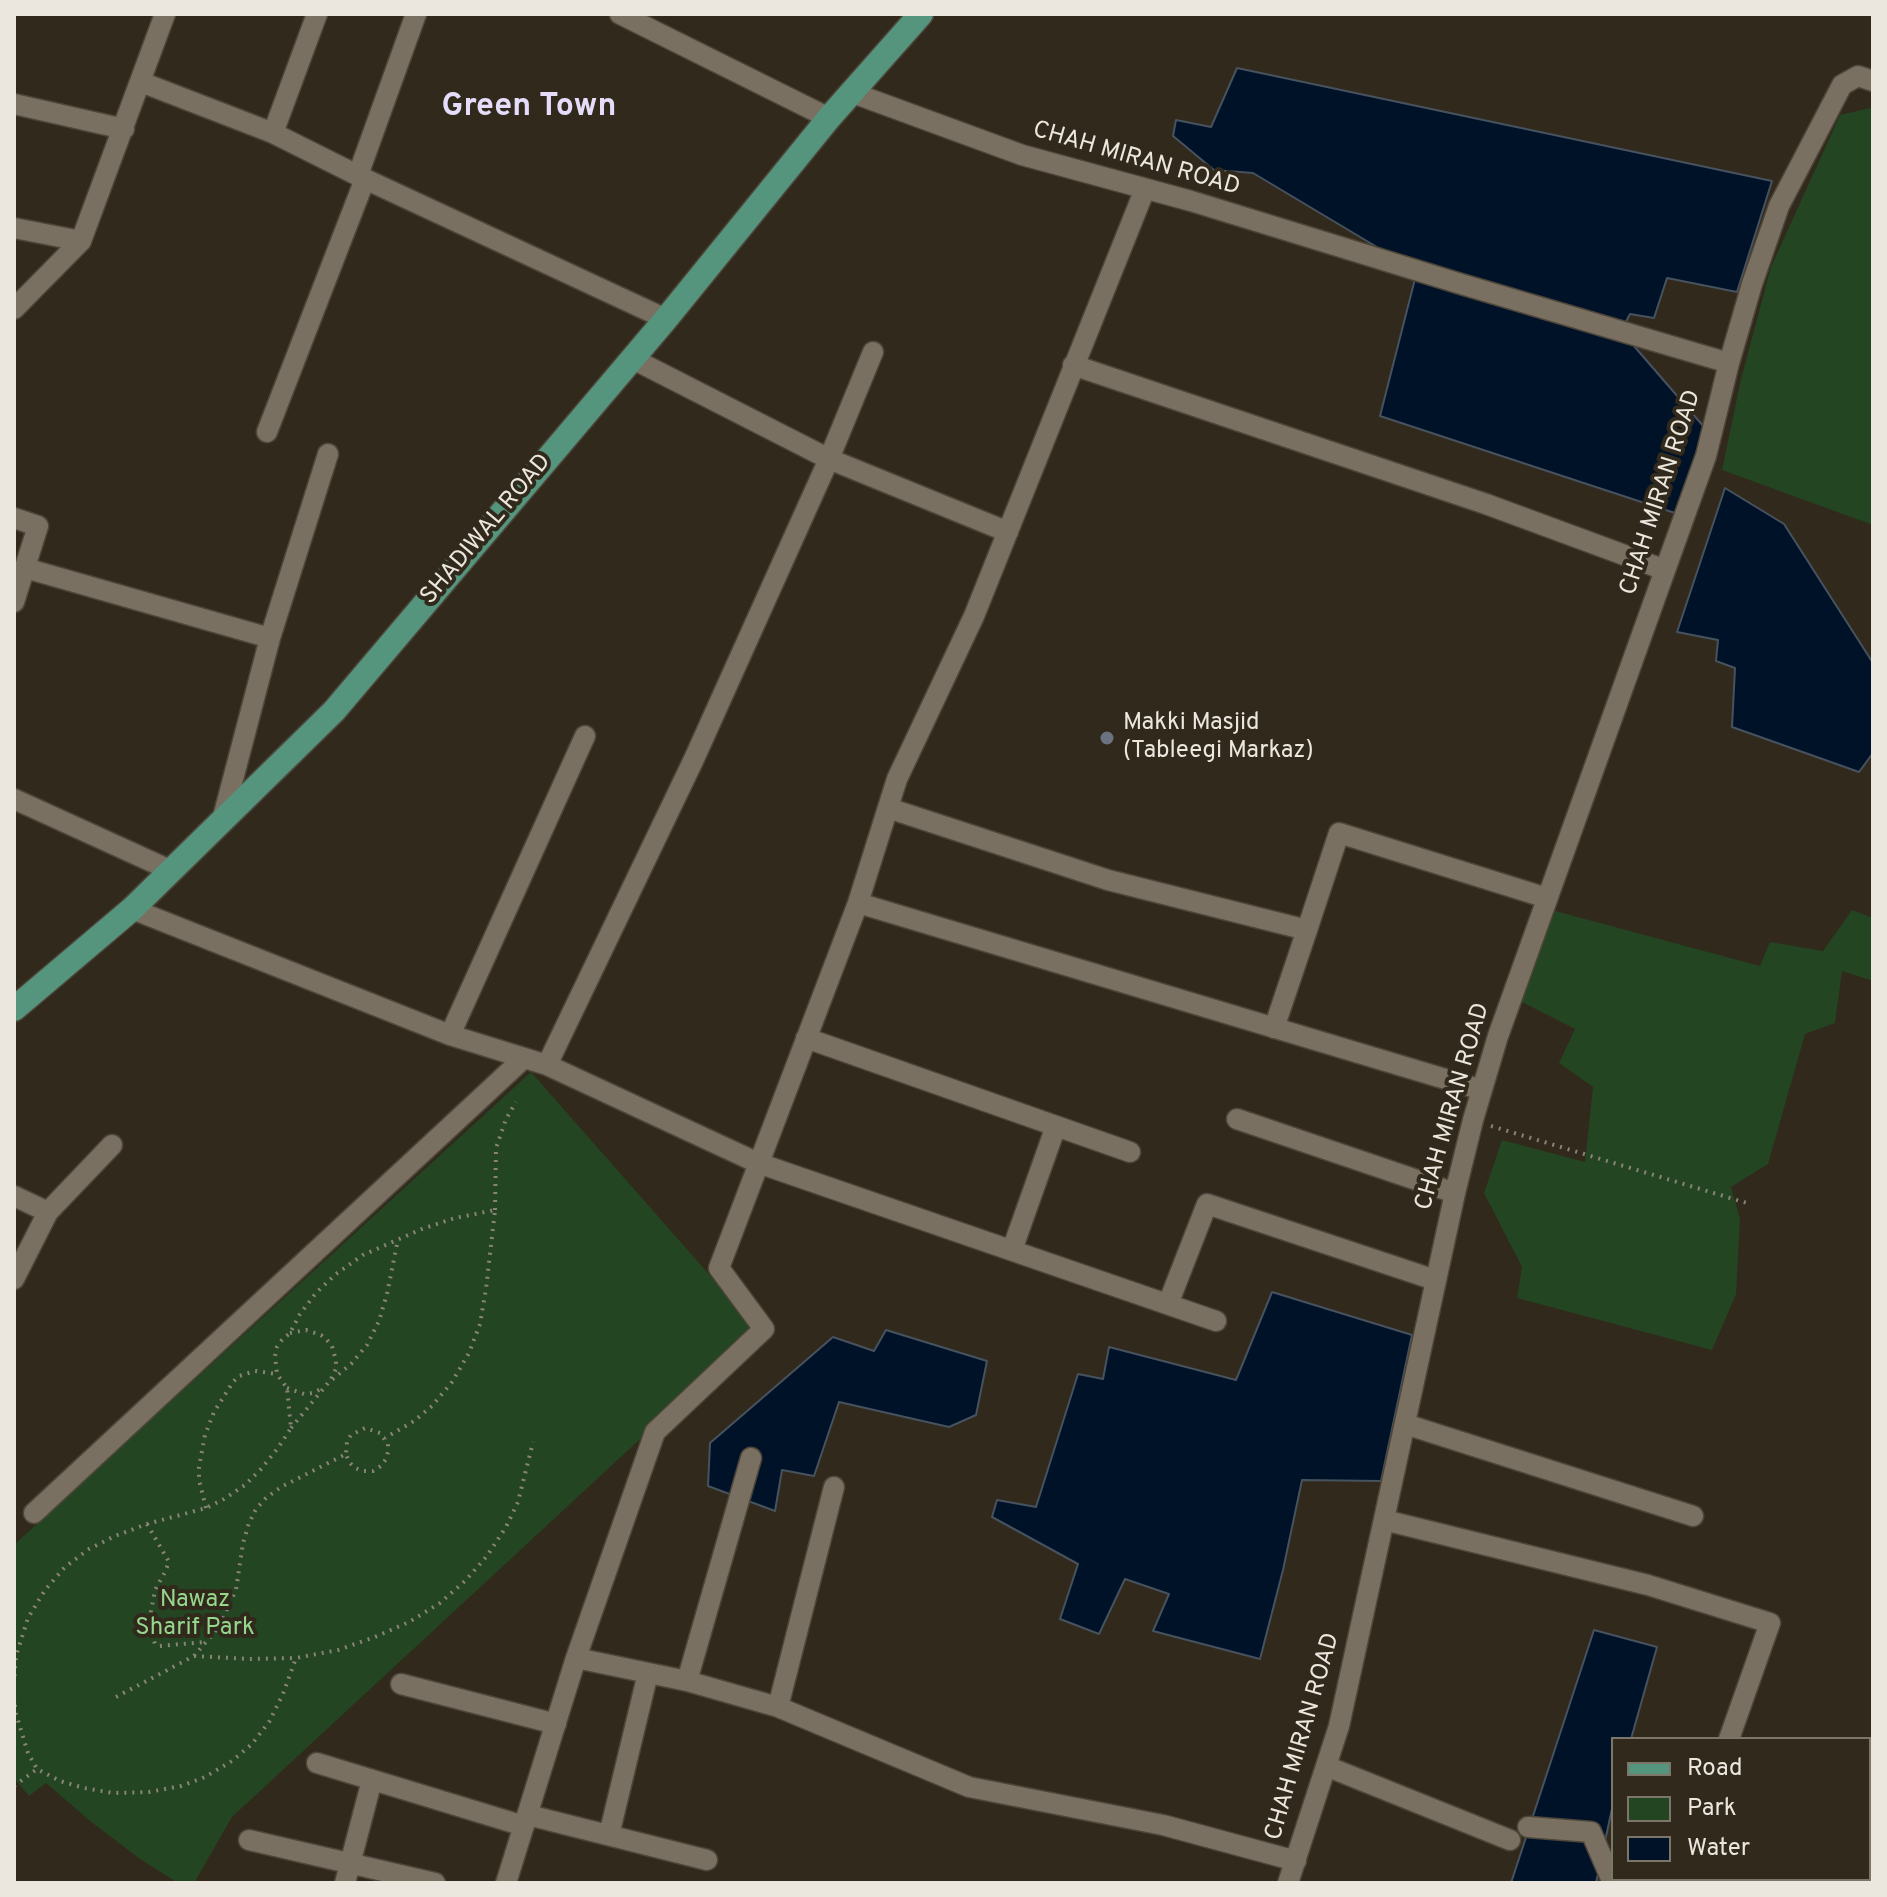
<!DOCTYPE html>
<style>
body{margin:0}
#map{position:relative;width:1887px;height:1897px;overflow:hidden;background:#31291c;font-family:Overpass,sans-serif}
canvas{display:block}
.frame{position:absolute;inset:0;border:16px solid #ece7de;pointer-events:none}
.legend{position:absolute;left:1611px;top:1737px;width:260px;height:144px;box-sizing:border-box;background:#31291c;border:2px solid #7c756a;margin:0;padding:10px 14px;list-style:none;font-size:24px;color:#ece7de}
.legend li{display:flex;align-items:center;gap:16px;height:40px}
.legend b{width:40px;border:2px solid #7c756a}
</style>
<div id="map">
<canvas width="1887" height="1897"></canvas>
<div class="frame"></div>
<ul class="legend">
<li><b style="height:10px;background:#55947d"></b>Road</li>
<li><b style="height:22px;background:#244521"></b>Park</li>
<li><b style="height:22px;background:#001228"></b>Water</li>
</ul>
</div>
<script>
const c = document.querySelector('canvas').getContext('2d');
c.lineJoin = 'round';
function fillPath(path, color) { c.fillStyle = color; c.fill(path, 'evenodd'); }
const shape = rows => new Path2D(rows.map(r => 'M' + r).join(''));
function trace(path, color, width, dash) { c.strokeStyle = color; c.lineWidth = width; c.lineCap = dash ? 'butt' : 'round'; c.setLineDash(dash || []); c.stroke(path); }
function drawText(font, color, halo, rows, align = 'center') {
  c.font = font + ' Overpass,sans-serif'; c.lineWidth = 8; c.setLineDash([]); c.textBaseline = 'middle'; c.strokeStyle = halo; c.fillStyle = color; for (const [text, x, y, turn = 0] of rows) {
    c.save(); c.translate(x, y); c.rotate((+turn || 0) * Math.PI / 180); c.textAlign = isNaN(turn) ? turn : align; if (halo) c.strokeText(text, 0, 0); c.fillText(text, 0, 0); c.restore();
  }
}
fillPath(shape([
 [1870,108,1873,109,1873,525,1722,470,1741,379,1771,267,1840,115],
 [1544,908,1760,966,1770,942,1823,951,1852,910,1873,918,1873,981,1842,971,1835,1023,1805,1034,1768,1164,1731,1187,1740,1219,1736,1294,1712,1350,1517,1298,1522,1267,1484,1193,1502,1140,1585,1162,1593,1087,1559,1063,1575,1029,1512,997],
 [531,1072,758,1330,232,1817,194,1883,178,1883,140,1859,90,1821,46,1783,29,1796,14,1778,14,1545]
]), '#244521');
const water = shape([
 [1237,68,1772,181,1737,292,1667,278,1654,318,1630,314,1621,331,1711,435,1684,516,1380,416,1417,271,1253,173,1214,170,1173,136,1176,120,1211,127,1237,68],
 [1725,488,1784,524,1873,663,1873,753,1859,772,1732,727,1735,668,1716,661,1718,640,1677,632,1725,488],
 [1272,1292,1412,1335,1381,1481,1302,1480,1283,1570,1260,1659,1153,1631,1169,1594,1125,1579,1099,1634,1060,1619,1078,1564,992,1517,997,1500,1036,1507,1078,1374,1103,1379,1109,1347,1236,1380,1272,1292],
 [886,1330,987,1361,976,1415,949,1427,839,1402,814,1476,782,1470,775,1511,708,1486,710,1443,833,1337,874,1351,886,1330],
 [1594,1630,1657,1647,1631,1739,1613,1739,1613,1804,1596,1883,1511,1883,1594,1630]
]);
fillPath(water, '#001228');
trace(water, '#47525f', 2);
const minor = shape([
 [620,14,829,118],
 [141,82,273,133,365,179,666,319],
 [853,93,1022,155,1191,201,1461,284,1729,363],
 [14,104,124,129],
 [273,133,317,14],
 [358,175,416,14],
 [14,228,81,241],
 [14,309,81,241,165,14],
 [631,358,829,459,1008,532],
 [1073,365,1486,504,1665,570],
 [267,432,365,179],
 [14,518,38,526,14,602],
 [25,568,270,638],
 [14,799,172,871],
 [888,808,1108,880,1307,930,1274,1028],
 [222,821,270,638,328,454],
 [858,903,1482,1090],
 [132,909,450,1035,585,736],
 [1307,930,1339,833,1547,898],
 [450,1035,547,1065,758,1163,1216,1321],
 [806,1038,1130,1152],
 [547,1065,694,759,829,459,873,352],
 [1237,1119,1455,1193],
 [14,1196,48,1212,14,1279],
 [48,1212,112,1145],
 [1012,1250,1056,1126],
 [1168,1304,1207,1204,1435,1280],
 [1405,1424,1693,1516],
 [34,1513,524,1058],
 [1384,1520,1648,1585,1770,1623,1729,1739],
 [576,1658,687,1681,778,1707,969,1787,1163,1825,1296,1861],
 [687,1681,751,1458],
 [401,1684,556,1724],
 [778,1707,834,1487],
 [317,1763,524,1826],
 [1326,1766,1510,1840],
 [528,1815,707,1860],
 [1528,1827,1591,1832,1613,1883],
 [609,1835,648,1673],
 [249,1840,435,1883],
 [345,1883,372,1780],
 [506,1883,576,1658,655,1432,764,1329,719,1268,858,903,897,779,974,616,1145,189],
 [1288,1883,1339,1726,1455,1193,1473,1120,1498,1036,1706,456,1729,363,1752,284,1779,206,1842,85,1858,76,1873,81],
 [1678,1883,1679,1879]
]);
const primary = shape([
 [14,1009,132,909,334,711,666,319,829,118,921,14]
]);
trace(minor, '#4c4539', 23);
trace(primary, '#4c4539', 27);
trace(shape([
 [1491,1126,1750,1204],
 [495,1210,496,1148,506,1119,516,1102],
 [290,1333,306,1330,321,1335,327,1340,332,1346,336,1361,336,1369,331,1379],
 [287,1388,304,1394,313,1393,323,1388],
 [291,1428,328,1383,351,1364,367,1345,379,1321,387,1294,398,1239],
 [206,1508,199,1480,199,1467,205,1435,214,1412,233,1382,239,1376,255,1371,277,1374],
 [147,1524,169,1562,165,1572,155,1590,149,1622,155,1644,159,1646,205,1642],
 [194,1656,249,1659,296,1658],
 [14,1684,16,1656,28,1618,45,1590,65,1567,89,1549,115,1536,147,1524,206,1508,224,1499,245,1485,261,1469,278,1448,291,1428,287,1388,277,1374,275,1356,277,1347,282,1340,290,1333,300,1314,316,1293,336,1274,363,1255,422,1229,455,1218,495,1210,486,1289,480,1324,469,1353,452,1382,432,1406,414,1421,385,1438],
 [14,1697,16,1714,28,1753,37,1769,60,1781,84,1788,113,1793,149,1792,181,1786,205,1777,232,1761,252,1744,269,1722,283,1694,296,1658,338,1650,375,1637,409,1622,440,1603,466,1580,487,1556,506,1527,518,1502,533,1442],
 [116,1697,194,1656,218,1628,236,1590,243,1543,249,1523,256,1509,266,1498,281,1487,346,1454,349,1462,355,1468,363,1471,373,1471,381,1466,386,1459,388,1452,388,1444,380,1433,365,1428,351,1435,347,1441,346,1454],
 [14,1786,37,1769]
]), '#898378', 4, [2, 6]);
trace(minor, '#7a7061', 20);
trace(primary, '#55947d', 24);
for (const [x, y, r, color] of [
 [1107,738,8,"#6b7280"]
]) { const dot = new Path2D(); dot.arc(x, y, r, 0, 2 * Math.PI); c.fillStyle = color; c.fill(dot); trace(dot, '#31291c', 3); }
drawText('24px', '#ece7de', '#31291c', [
 ["CHAH MIRAN ROAD",1136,160,16],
 ["CHAH MIRAN ROAD",1662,493,-72],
 ["SHADIWAL ROAD",487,530,-50],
 ["CHAH MIRAN ROAD",1454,1107,-74],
 ["CHAH MIRAN ROAD",1304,1737,-74]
]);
drawText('24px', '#ece7de', '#31291c', [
 ["Makki Masjid",1123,724],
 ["(Tableegi Markaz)",1123,752]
], 'left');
drawText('24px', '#95d78d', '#31291c', [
 ["Nawaz",195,1601],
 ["Sharif Park",195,1629]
]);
drawText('bold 32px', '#e4dcf9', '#31291c', [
 ["Green Town",529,109]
]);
</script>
